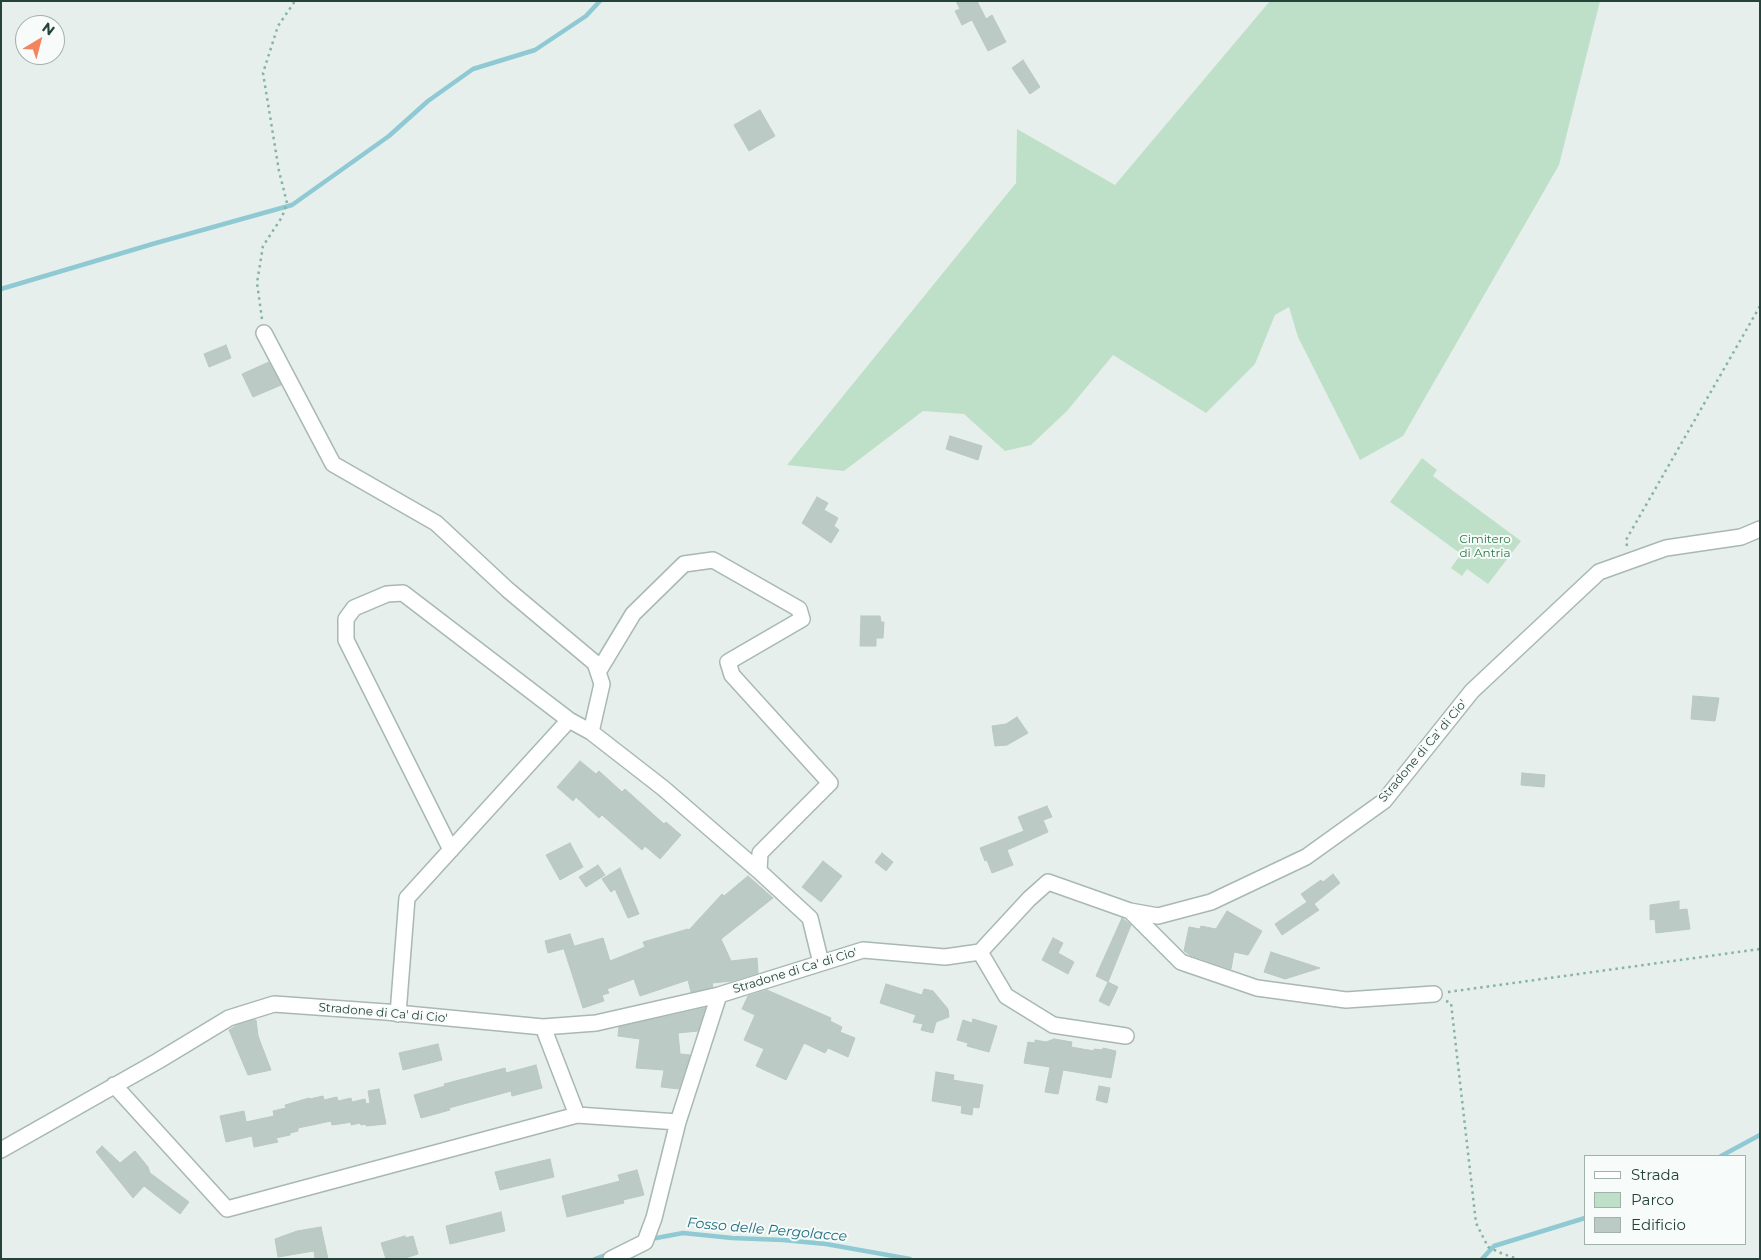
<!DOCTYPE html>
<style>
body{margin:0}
#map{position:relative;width:1761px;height:1260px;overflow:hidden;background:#e6efeb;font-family:Montserrat,sans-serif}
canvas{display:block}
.frame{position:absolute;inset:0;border:2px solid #24423a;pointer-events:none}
.legend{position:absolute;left:1584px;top:1155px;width:162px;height:90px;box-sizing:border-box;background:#f7fbf9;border:1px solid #a3b1ad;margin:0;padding:6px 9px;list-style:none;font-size:15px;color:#24423a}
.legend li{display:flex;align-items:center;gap:10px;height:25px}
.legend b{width:25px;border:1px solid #a3b1ad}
.north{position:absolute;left:15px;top:15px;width:50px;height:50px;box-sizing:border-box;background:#f7fbf9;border:1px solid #a3b1ad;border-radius:50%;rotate:37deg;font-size:14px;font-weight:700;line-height:20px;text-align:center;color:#24423a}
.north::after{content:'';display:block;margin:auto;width:18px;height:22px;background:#f4845f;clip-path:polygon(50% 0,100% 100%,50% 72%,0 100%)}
</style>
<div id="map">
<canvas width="1761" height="1260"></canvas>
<div class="frame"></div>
<ul class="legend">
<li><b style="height:6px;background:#fff"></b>Strada</li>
<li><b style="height:14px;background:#bfe0c8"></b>Parco</li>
<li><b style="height:14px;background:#bbcac4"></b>Edificio</li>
</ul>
<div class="north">N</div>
</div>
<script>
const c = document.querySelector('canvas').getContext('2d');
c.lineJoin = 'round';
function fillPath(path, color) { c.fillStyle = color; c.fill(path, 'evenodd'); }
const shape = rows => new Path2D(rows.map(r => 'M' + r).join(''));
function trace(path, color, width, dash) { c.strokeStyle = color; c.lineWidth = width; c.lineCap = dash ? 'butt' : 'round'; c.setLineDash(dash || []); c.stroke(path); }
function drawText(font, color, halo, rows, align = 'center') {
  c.font = font + ' Montserrat,sans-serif'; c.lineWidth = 4; c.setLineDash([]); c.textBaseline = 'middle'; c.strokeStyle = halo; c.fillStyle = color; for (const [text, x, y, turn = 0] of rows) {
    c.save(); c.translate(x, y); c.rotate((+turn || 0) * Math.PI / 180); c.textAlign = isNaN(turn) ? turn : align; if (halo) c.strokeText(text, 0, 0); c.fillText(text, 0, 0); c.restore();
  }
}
fillPath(shape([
 [1270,1,1600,1,1559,165,1403,436,1360,460,1298,337,1289,307,1275,315,1255,364,1206,413,1113,355,1067,411,1031,445,1005,451,964,414,923,411,844,471,787,465,1016,183,1017,129,1115,185],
 [1422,458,1437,470,1433,476,1521,541,1488,584,1467,569,1462,576,1451,568,1461,554,1390,502]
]), '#bfe0c8');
trace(shape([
 [1,289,156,243,292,205,389,136,428,101,473,69,535,50,586,16,600,1],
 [1721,1156,1760,1135],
 [651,1239,683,1233,732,1238,783,1240,826,1244,910,1259],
 [595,1259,608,1254],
 [1482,1259,1494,1246,1585,1218]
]), '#8ec9d4', 4.5);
const building = shape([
 [956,1,977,1,986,19,992,15,1006,42,988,51,972,20,962,25,955,11,960,9,956,1],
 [1023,60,1040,87,1030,94,1012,68,1023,60],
 [760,110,775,136,749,151,734,125,760,110],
 [226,345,231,358,209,367,204,354,226,345],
 [269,362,281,385,253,397,242,374,269,362],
 [950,436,982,446,978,460,946,449,950,436],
 [817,497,828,503,824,510,838,518,834,526,839,530,831,543,802,523,817,497],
 [861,616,880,616,881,622,884,622,883,638,876,638,876,646,860,646,861,616],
 [1693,696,1719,698,1715,721,1691,719,1693,696],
 [1017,717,1028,733,1007,745,995,746,992,726,1006,724,1017,717],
 [580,761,596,774,599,771,622,792,625,789,664,824,666,822,681,835,660,859,645,846,642,850,602,815,599,818,576,797,573,801,557,787,580,761],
 [1522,773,1545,775,1544,787,1521,785,1522,773],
 [1047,806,1052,817,1043,820,1048,832,1007,850,1013,865,992,873,987,860,985,861,980,848,1024,831,1018,817,1047,806],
 [570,843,583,867,560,880,546,855,570,843],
 [882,853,893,862,886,871,875,862,882,853],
 [823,861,842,876,821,902,802,887,823,861],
 [598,865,605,875,586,887,579,877,598,865],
 [620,868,639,914,628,918,615,889,611,892,602,879,620,868],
 [1333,874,1340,883,1314,904,1319,910,1282,935,1275,924,1307,902,1301,894,1321,880,1323,882,1333,874],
 [748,876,773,898,721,939,731,961,757,958,758,973,732,981,712,983,713,987,691,992,688,980,640,996,634,979,607,989,609,993,602,995,604,1001,583,1008,564,949,603,938,610,961,645,947,643,942,688,929,689,930,722,894,724,896,748,876],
 [1679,901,1679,910,1687,909,1690,929,1656,933,1655,919,1650,920,1650,905,1679,901],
 [1227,911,1262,931,1248,955,1234,952,1231,969,1190,955,1184,951,1189,927,1200,929,1201,926,1216,929,1227,911],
 [1122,918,1131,925,1108,982,1096,976,1122,918],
 [570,934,574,946,548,953,545,941,570,934],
 [1053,938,1063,943,1058,953,1074,962,1068,974,1042,960,1053,938],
 [1271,952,1283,956,1320,968,1285,979,1264,972,1271,952],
 [1108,982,1118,987,1109,1006,1099,1001,1108,982],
 [886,984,922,995,924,989,933,991,948,1009,949,1017,936,1022,933,1033,921,1030,923,1024,913,1022,916,1015,880,1003,886,984],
 [767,990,831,1018,830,1021,842,1027,840,1032,855,1038,848,1057,828,1048,825,1053,804,1043,786,1080,756,1066,764,1049,744,1040,755,1015,742,1009,748,996,767,990],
 [705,1008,698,1031,678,1033,680,1054,690,1055,679,1089,661,1087,664,1070,636,1068,640,1039,618,1036,619,1027,705,1008],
 [973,1019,997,1026,989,1052,967,1046,968,1043,957,1040,963,1020,972,1023,973,1019],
 [253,1020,256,1020,258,1036,271,1070,248,1075,229,1030,237,1025,253,1020],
 [1054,1039,1072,1042,1071,1047,1094,1051,1094,1049,1102,1050,1103,1048,1116,1051,1111,1078,1063,1070,1058,1094,1045,1092,1050,1067,1024,1063,1028,1042,1035,1043,1035,1040,1046,1042,1054,1039],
 [438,1044,442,1060,403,1070,399,1053,438,1044],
 [536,1065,542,1088,512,1096,511,1091,449,1108,450,1110,421,1118,414,1095,445,1086,444,1084,505,1068,506,1073,536,1065],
 [936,1072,954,1075,953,1080,983,1085,979,1108,973,1107,972,1115,961,1113,962,1106,932,1101,936,1072],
 [1099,1086,1110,1088,1107,1103,1096,1100,1099,1086],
 [379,1089,386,1124,366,1126,366,1124,361,1125,360,1123,351,1125,351,1122,346,1123,332,1125,331,1121,298,1128,298,1131,290,1133,290,1135,276,1138,278,1142,254,1147,252,1136,226,1142,220,1116,244,1111,246,1122,274,1116,273,1111,286,1108,285,1105,309,1098,310,1099,323,1096,324,1100,337,1097,338,1101,351,1098,352,1102,365,1099,366,1104,370,1103,368,1091,379,1089],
 [102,1146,120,1163,135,1151,148,1167,150,1173,189,1202,180,1214,144,1186,133,1198,96,1152,102,1146],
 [550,1159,554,1177,500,1190,495,1172,550,1159],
 [637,1170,644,1195,623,1200,624,1203,567,1217,562,1196,620,1181,618,1175,637,1170],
 [501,1212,505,1231,450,1244,446,1226,501,1212],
 [321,1227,328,1259,315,1259,314,1251,278,1257,275,1239,297,1231,321,1227],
 [405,1236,405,1238,413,1236,418,1254,402,1259,386,1259,381,1243,405,1236]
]);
fillPath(building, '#bbcac4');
trace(building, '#b8c9c2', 1);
const minor = shape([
 [264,333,333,464,436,523,508,590,595,663,602,684,591,732],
 [598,672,633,614,684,564,713,560,799,609,802,619,728,662,732,675,830,783,760,853,759,871,810,918,821,963],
 [451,850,346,640,346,619,354,608,387,594,403,593,569,720,591,732,663,788,759,871],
 [1130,911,1181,962,1257,988,1346,1000,1434,994],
 [980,952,1006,996,1053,1025,1126,1036],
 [398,1014,407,898,569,720],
 [543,1027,577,1115],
 [114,1085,227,1209,577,1115,678,1122],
 [1,1150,158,1061,229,1018,274,1004,386,1012,543,1027,596,1023,719,995,863,950,945,957,980,952,1029,899,1048,882,1130,911,1158,916,1211,902,1306,857,1384,801,1472,691,1599,572,1666,548,1741,537,1760,529],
 [611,1259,645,1242,654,1218,678,1122,719,995]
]);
trace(minor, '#a8b8b2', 18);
trace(shape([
 [262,319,257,283,263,246,282,217,287,203,279,171,263,73,278,26,295,1],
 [1627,546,1626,540,1760,306],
 [1448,992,1760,949],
 [1446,1001,1451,1003,1476,1223,1488,1247,1503,1254,1518,1259]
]), '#86b3a5', 2.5, [2.5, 4]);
trace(minor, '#fff', 15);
drawText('12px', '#2d7a4b', '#f7fbf9', [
 ["Cimitero",1485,539],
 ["di Antria",1485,553]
]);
drawText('12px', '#24423a', '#f7fbf9', [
 ["Stradone di Ca' di Cio'",1423,751,-50],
 ["Stradone di Ca' di Cio'",795,971,-17],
 ["Stradone di Ca' di Cio'",383,1013,5]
]);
drawText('italic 14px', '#1c6f80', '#f7fbf9', [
 ["Fosso delle Pergolacce",767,1230,5]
]);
</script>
